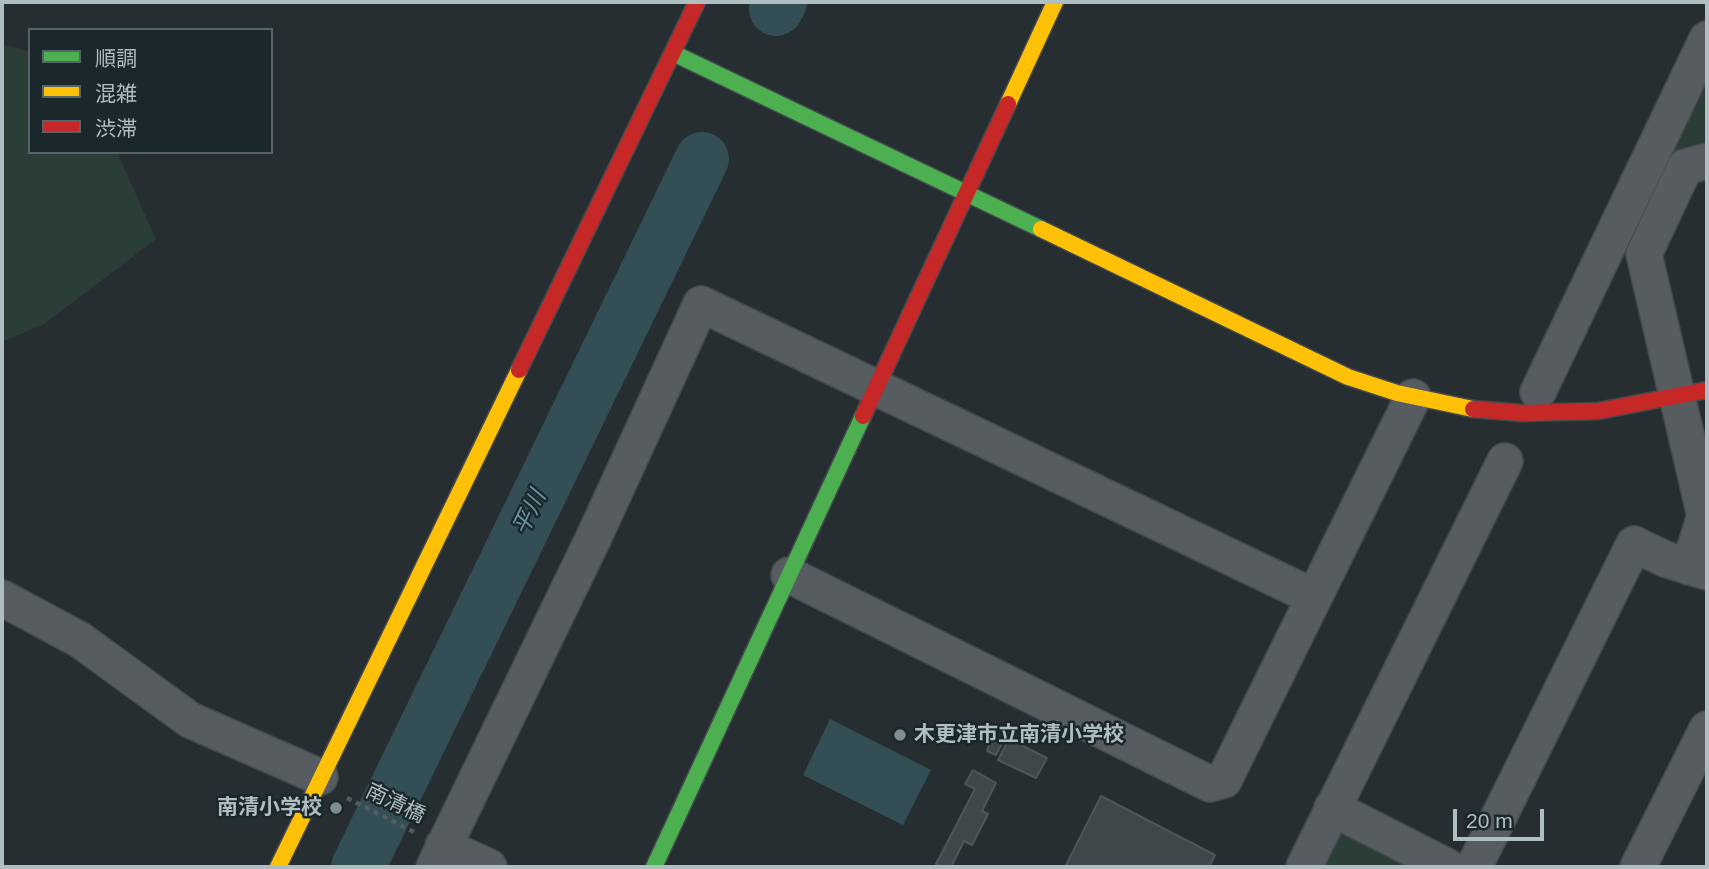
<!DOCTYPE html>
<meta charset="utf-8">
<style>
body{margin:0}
#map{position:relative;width:1709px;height:869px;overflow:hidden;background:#262e31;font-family:Helvetica,"Noto Sans JP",sans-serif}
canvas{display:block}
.frame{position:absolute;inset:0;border:4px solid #afbec3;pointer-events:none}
.legend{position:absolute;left:28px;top:28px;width:245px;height:126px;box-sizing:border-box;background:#1a272b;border:2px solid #566368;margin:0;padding:9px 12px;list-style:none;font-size:21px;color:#afbec3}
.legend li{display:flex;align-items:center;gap:14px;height:35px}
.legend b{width:35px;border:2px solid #566368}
.scale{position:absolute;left:1453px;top:809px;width:91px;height:32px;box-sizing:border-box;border:4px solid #afbec3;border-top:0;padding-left:9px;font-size:21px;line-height:24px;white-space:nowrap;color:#afbec3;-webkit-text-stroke:5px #1a272b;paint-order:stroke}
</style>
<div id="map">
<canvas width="1709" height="869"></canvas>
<div class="frame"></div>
<ul class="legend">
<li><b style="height:9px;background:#4caf50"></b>順調</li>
<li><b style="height:9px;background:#ffc107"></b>混雑</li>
<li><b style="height:9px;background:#c62828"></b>渋滞</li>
</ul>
<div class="scale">20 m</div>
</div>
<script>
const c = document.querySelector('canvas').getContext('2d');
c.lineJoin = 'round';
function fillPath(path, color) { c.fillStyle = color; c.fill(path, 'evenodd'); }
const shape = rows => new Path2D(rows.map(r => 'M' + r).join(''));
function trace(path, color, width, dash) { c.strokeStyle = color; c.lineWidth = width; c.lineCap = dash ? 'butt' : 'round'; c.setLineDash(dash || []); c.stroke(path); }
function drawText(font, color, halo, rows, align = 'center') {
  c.font = font + ' Helvetica,"Noto Sans JP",sans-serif'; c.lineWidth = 5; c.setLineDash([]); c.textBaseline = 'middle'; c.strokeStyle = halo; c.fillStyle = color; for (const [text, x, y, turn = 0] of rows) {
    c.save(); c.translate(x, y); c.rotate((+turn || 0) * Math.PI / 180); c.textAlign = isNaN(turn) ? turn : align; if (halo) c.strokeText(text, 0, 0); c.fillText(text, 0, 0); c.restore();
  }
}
fillPath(shape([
 [2,44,30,52,30,152,117,152,156,239,44,324,2,342],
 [1707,82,1707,146,1672,154],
 [1332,808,1451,867,1304,867]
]), '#2a3e37');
fillPath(shape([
 [830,719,931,770,903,825,803,775]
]), '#344e55');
trace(shape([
 [776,9,780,2],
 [358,867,702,159]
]), '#344e55', 54);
const building = shape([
 [1009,739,1047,758,1036,778,998,760,1009,739],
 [991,740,1001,745,996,755,987,751,991,740],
 [973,770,996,783,982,811,988,814,972,845,964,841,951,867,942,867,936,864,975,789,965,784,973,770],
 [1101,796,1215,855,1209,867,1065,867,1101,796]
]);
fillPath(building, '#3f4749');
trace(building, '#4e5659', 2);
const street = shape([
 [1538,392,1707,39],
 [1689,567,1705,516,1644,254,1685,167,1707,161],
 [789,575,1210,784,1224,780,1413,397],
 [2,598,80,640,190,720,320,777],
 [1332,808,1448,867],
 [443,846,489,867],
 [434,867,593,539,701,304,1314,597],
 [1304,867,1505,461],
 [1474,867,1634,544,1665,559,1707,572],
 [1638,867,1707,729]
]);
const fast = shape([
 [673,53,1041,229],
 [654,867,863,416]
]);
const slow = shape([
 [1008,104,1055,2],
 [1041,229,1348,377,1397,393,1473,409],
 [278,867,519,370]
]);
const jam = shape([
 [519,370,697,2],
 [1473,409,1522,413,1598,411,1707,390],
 [863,416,1008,104]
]);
trace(street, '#444a4c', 38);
trace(fast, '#444a4c', 19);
trace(slow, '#444a4c', 19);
trace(jam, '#444a4c', 19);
trace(shape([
 [347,798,414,832]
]), '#555c5e', 4.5, [5, 5]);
trace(street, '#565c5f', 35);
trace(fast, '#4caf50', 16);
trace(slow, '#ffc107', 16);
trace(jam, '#c62828', 16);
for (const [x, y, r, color] of [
 [900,735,7,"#7f8c90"],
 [336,808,7,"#7f8c90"]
]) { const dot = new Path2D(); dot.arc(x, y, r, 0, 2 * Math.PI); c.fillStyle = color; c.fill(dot); trace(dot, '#1a272b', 2.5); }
drawText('bold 21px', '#afbec3', '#1a272b', [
 ["木更津市立南清小学校",914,735],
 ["南清小学校",322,808,"right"]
], 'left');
drawText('21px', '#afbec3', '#1a272b', [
 ["南清橋",395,804,26]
]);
drawText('italic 23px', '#6b949f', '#1a272b', [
 ["平川",530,513,-64]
]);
</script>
